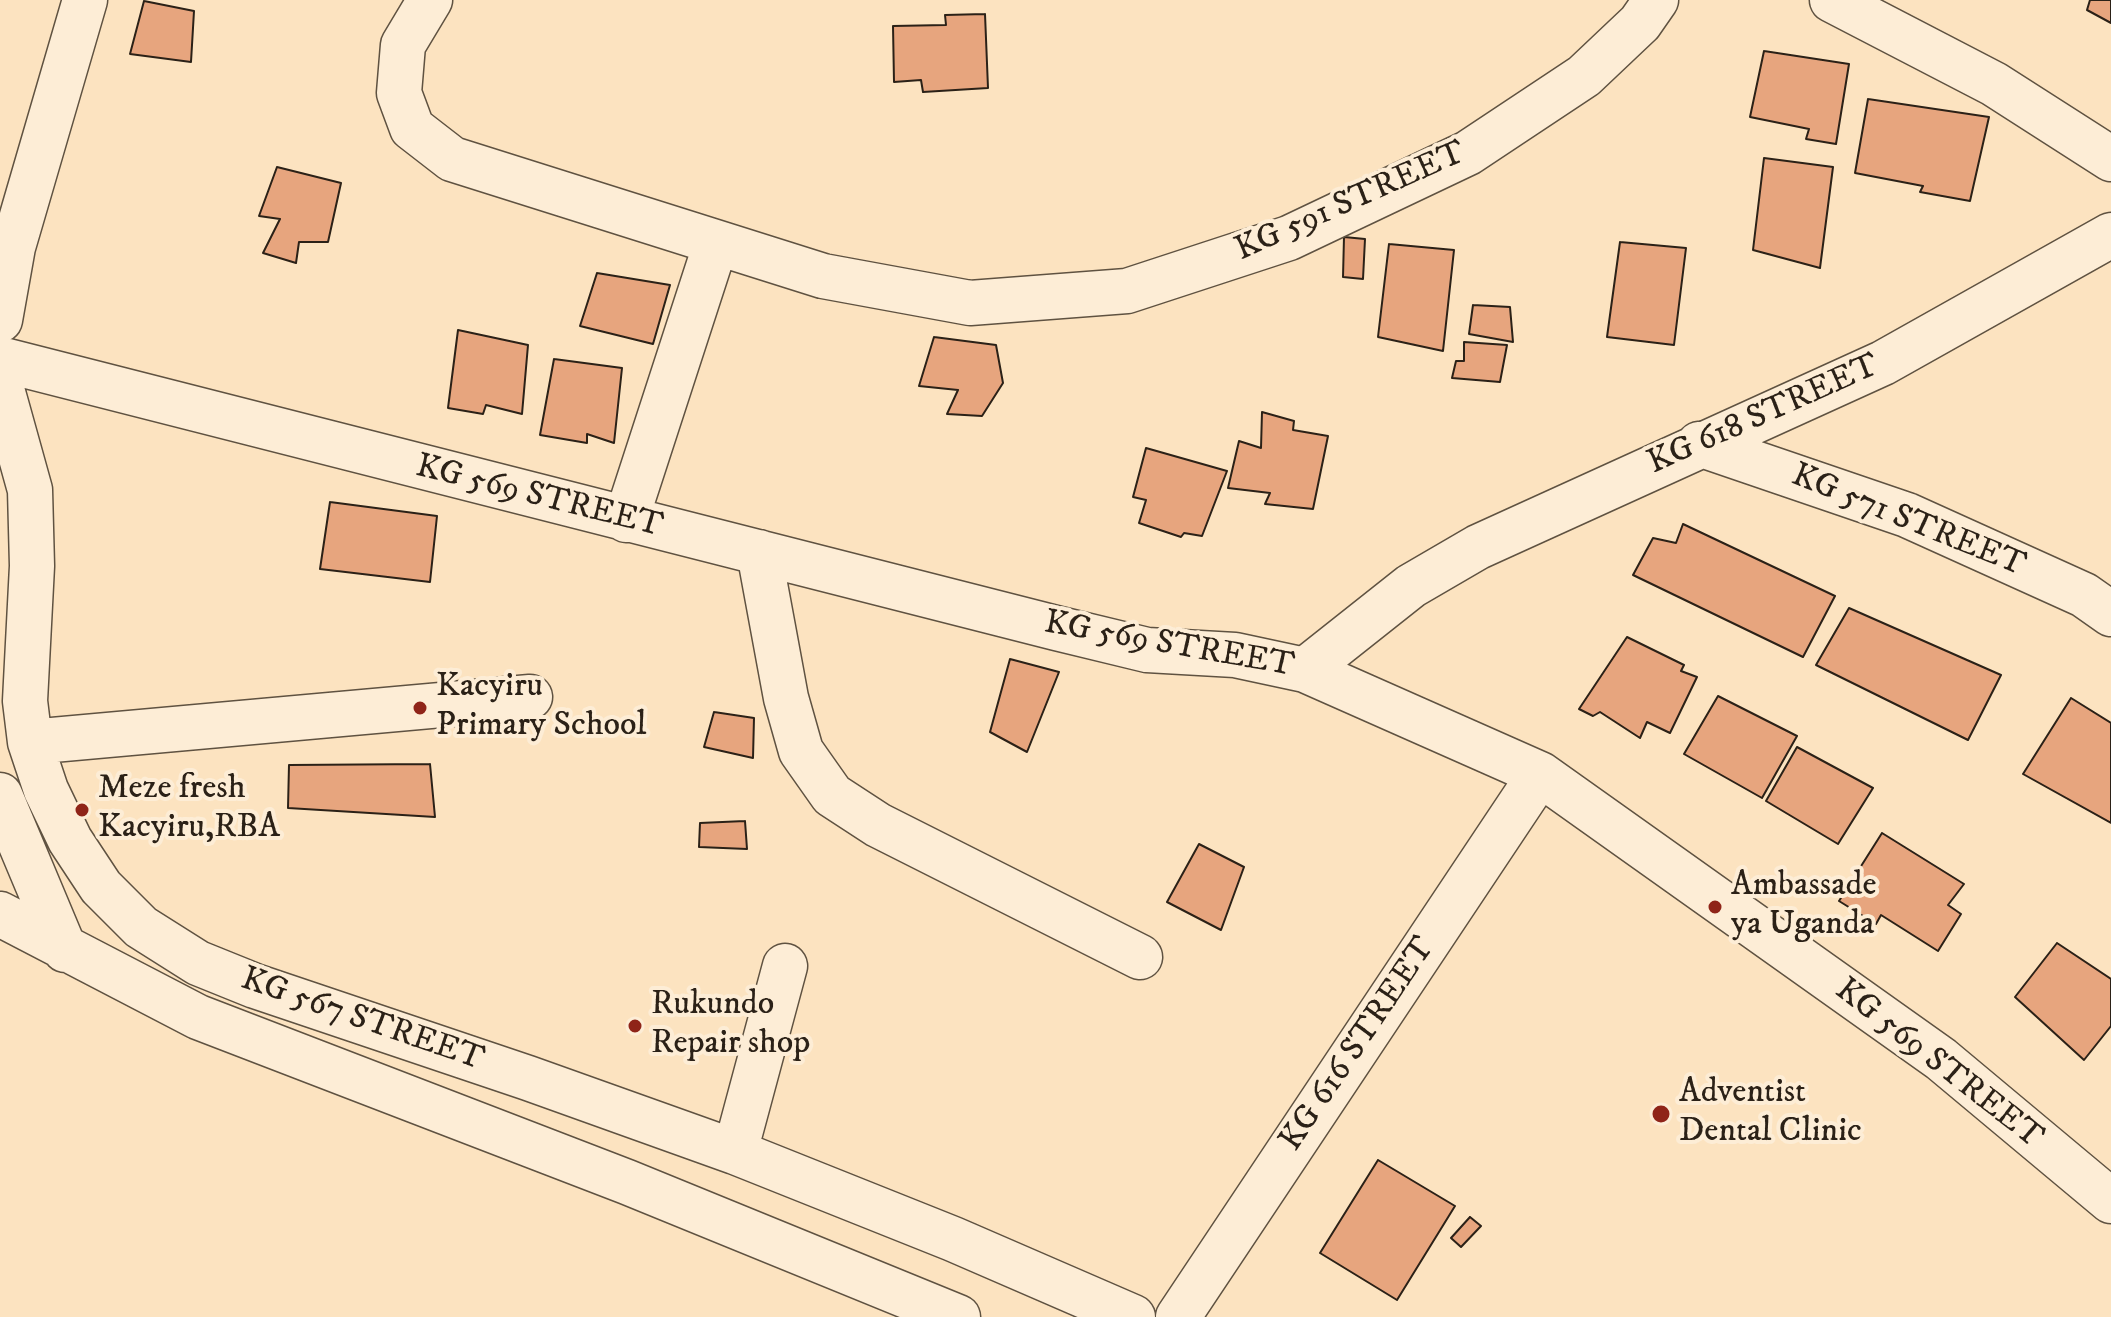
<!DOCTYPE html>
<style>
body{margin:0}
canvas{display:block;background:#fce3c0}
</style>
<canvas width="2111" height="1317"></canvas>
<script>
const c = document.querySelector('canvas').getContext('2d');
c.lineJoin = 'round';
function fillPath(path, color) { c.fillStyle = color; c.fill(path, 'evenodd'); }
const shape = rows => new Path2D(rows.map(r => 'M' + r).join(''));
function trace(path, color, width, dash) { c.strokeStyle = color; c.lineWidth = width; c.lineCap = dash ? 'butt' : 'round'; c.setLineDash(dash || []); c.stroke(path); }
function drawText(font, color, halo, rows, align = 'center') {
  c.font = font + ' "IM FELL DW Pica",serif'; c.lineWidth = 8; c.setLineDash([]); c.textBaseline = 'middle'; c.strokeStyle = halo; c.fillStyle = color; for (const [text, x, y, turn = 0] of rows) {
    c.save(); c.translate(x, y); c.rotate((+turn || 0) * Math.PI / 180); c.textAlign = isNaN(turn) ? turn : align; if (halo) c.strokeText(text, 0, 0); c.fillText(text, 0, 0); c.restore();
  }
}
const building = shape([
 [2090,0,2111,0,2111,23,2087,10,2090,0],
 [144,1,194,11,191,62,130,54,144,1],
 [985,14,988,88,923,92,921,80,894,82,893,26,946,25,945,15,985,14],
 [1764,51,1849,64,1836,144,1806,139,1809,129,1750,117,1764,51],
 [1868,99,1989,117,1970,201,1920,192,1923,186,1855,173,1868,99],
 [1764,158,1833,167,1820,268,1753,250,1764,158],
 [277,167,341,183,328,242,299,242,296,263,263,253,280,219,259,216,277,167],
 [1344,237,1365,239,1363,279,1343,277,1344,237],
 [1620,242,1686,248,1674,345,1607,337,1620,242],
 [1389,244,1454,250,1443,351,1378,337,1389,244],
 [597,273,670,285,653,344,580,326,597,273],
 [1473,305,1510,307,1513,342,1469,334,1473,305],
 [458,330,528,345,522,414,486,405,483,414,448,408,458,330],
 [934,337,996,345,1003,383,982,416,947,414,958,390,919,386,934,337],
 [1464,342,1507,345,1500,382,1452,378,1456,361,1464,361,1464,342],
 [554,359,622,368,614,443,587,434,587,443,540,435,554,359],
 [1262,412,1294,421,1293,430,1328,436,1313,509,1265,504,1270,493,1228,488,1239,441,1261,448,1262,412],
 [1146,448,1227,471,1202,536,1184,533,1181,537,1139,523,1146,500,1133,497,1146,448],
 [330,502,437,516,430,582,320,569,330,502],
 [1683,524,1835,596,1803,657,1633,575,1653,538,1676,543,1683,524],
 [1849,608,2001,675,1968,740,1816,665,1849,608],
 [1627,637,1684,665,1681,671,1697,677,1670,733,1647,722,1640,738,1600,712,1593,716,1579,709,1627,637],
 [1010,659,1059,672,1027,752,990,732,1010,659],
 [1718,696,1797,736,1762,798,1684,754,1718,696],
 [2071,698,2111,723,2111,823,2023,774,2071,698],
 [714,712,754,718,753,758,704,747,714,712],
 [1797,747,1873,788,1838,844,1766,801,1797,747],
 [430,764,435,817,288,808,289,765,430,764],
 [745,821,747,849,699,847,700,823,745,821],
 [1882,833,1964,884,1948,905,1961,914,1938,951,1881,915,1876,924,1839,901,1882,833],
 [1199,844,1244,867,1221,930,1167,902,1199,844],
 [2057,943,2111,979,2111,1026,2084,1060,2015,997,2057,943],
 [1378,1160,1455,1206,1397,1300,1320,1253,1378,1160],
 [1470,1217,1481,1226,1461,1247,1451,1238,1470,1217]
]);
fillPath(building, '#e7a57e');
trace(building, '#2b2117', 2);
const minor = shape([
 [430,0,403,45,399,93,412,128,452,159,823,276,970,303,1127,291,1289,238,1468,153,1584,76,1640,23,1656,0],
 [1832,0,1994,84,2111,159],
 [0,320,13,247,85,0],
 [0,359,1056,628,1147,650,1235,655,1305,670,1540,774,1941,1059,2111,1201],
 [0,382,30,490,32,566,25,701,30,742,46,790,70,840,101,887,141,927,198,963,255,986,528,1078,735,1152,953,1239,1133,1317],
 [1699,444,1907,515,2084,595,2111,614],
 [626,520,716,243],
 [759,552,786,698,801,751,832,795,878,825,1140,957],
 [1305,670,1411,586,1478,547,1883,363,2111,235],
 [30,742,530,697],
 [0,795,65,950],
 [0,914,198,1017,627,1182,958,1317],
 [735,1152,785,966],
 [1178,1317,1540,774]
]);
trace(minor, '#5f5241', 47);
trace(minor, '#fdedd6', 44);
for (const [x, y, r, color] of [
 [420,708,8,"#8f2418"],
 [82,810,8,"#8f2418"],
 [1715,907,8,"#8f2418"],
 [635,1026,8,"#8f2418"],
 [1661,1114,10,"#8f2418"]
]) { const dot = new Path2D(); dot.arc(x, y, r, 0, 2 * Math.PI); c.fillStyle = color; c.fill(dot); trace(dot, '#fdedd6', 3); }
drawText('34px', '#2b2117', '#fdedd6', [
 ["KG 591 STREET",1351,203,-24],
 ["KG 618 STREET",1764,416,-24],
 ["KG 569 STREET",539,498,14],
 ["KG 571 STREET",1908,522,22],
 ["KG 569 STREET",1169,646,10],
 ["KG 567 STREET",362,1021,19],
 ["KG 616 STREET",1359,1045,-56],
 ["KG 569 STREET",1938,1065,38]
]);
drawText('34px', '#2b2117', '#fdedd6', [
 ["Kacyiru",436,688],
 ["Primary School",436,727],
 ["Meze fresh",98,790],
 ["Kacyiru,RBA",98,829],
 ["Ambassade",1731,887],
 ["ya Uganda",1731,926],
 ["Rukundo",651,1006],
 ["Repair shop",651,1045],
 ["Adventist",1679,1094],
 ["Dental Clinic",1679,1133]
], 'left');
</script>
